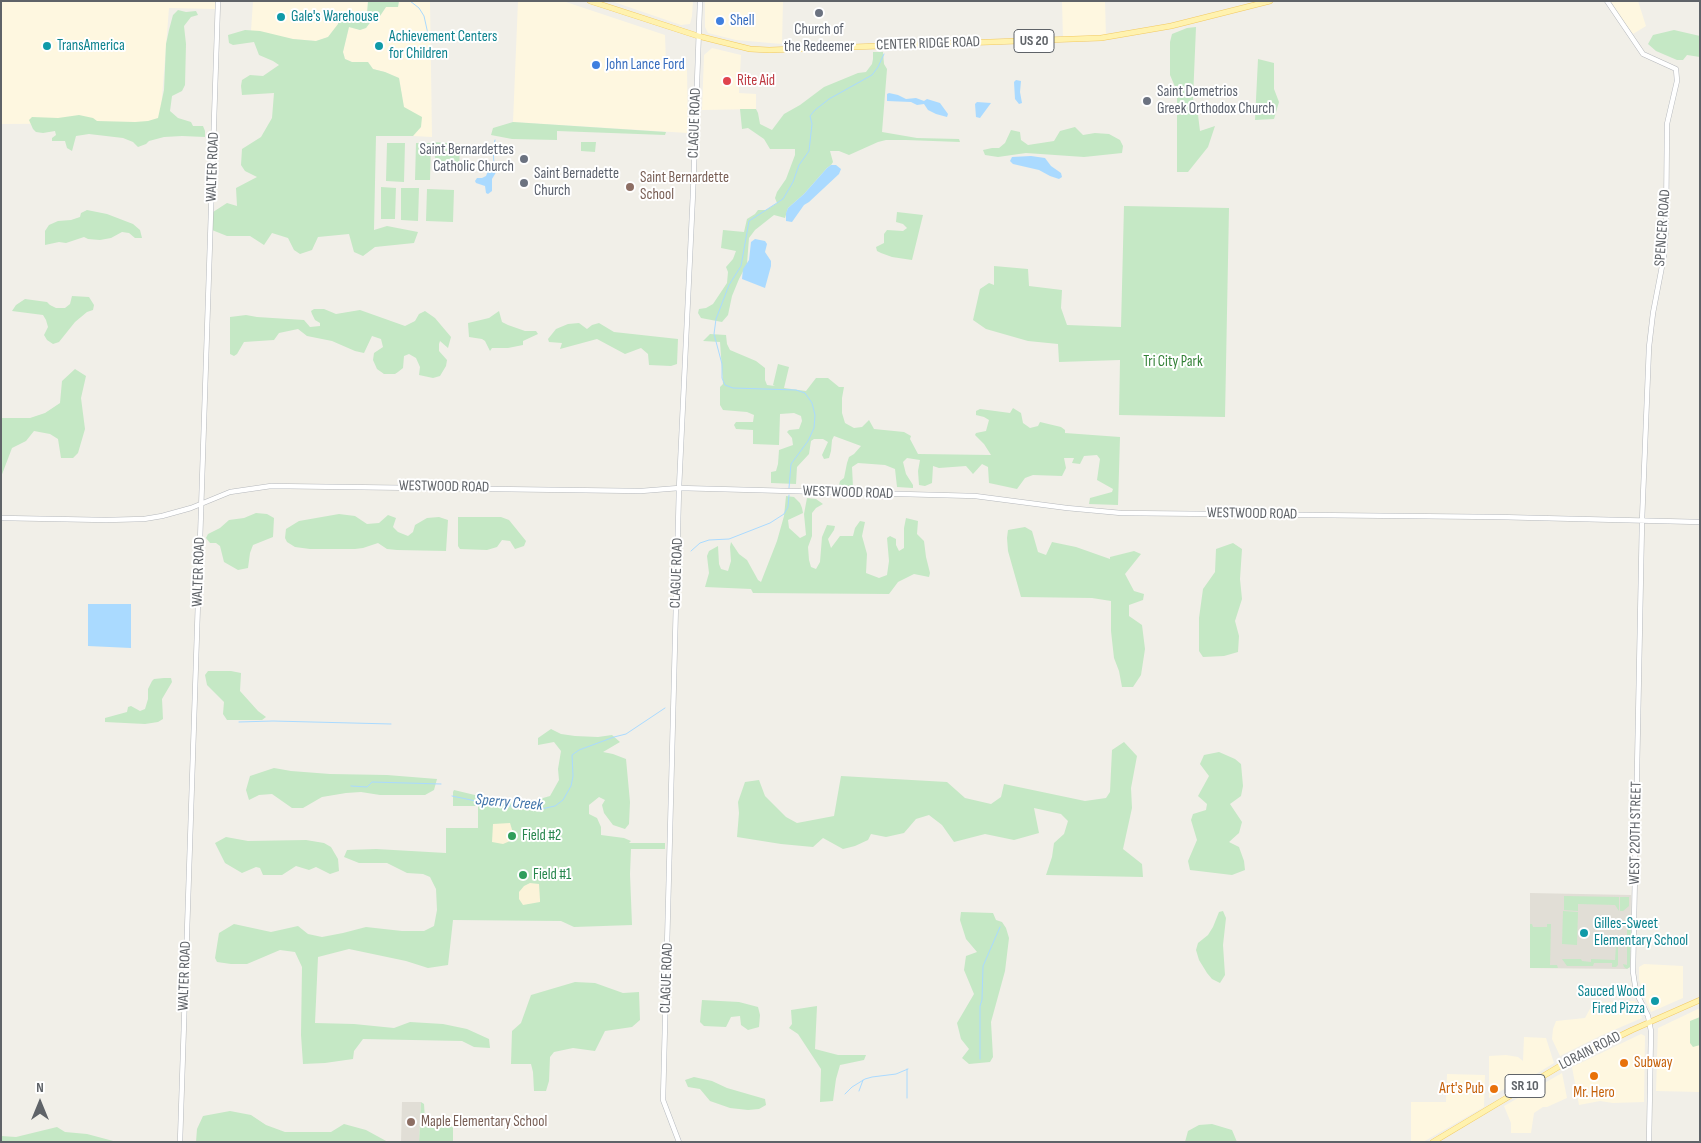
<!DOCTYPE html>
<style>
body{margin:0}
#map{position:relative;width:1701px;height:1143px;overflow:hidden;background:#f1efe8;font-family:"Sofia Sans Condensed",sans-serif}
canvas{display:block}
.frame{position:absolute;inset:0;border:2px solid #5f6368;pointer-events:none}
.north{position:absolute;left:15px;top:1078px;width:50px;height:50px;-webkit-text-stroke:4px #fff;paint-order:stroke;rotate:0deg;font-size:14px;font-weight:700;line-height:20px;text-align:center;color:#5f6368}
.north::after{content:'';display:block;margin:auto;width:18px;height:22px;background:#5f6368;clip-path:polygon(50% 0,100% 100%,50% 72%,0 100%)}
</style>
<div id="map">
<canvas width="1701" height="1143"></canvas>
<div class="frame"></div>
<div class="north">N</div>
</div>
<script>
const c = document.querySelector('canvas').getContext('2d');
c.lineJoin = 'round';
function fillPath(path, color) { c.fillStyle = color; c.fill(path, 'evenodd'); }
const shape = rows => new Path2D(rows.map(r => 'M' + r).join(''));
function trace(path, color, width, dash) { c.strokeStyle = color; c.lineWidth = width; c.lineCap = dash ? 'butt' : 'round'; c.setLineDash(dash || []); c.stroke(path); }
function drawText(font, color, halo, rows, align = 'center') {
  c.font = font + ' "Sofia Sans Condensed",sans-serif'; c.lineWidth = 4; c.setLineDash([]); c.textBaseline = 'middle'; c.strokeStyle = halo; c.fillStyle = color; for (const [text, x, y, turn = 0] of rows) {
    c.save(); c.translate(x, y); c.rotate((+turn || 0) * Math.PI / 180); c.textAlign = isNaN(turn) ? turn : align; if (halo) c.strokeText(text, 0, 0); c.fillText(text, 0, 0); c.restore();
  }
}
fillPath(shape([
 [215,1,215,9,169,8,160,123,1,124,1,2],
 [253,1,368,1,367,14,339,12,338,24,328,37,316,41,293,39,251,31],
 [399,1,430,1,432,137,413,136,421,127,404,108,399,78,385,72,373,69,368,62,352,62,345,59,343,52,349,27,360,30,366,28,372,20,380,16,386,7,398,7],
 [518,1,563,1,665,35,666,63,687,68,688,133,513,122],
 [611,1,693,1,692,16,690,24,681,25],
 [705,1,783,1,782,44,736,40,708,33,705,27],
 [1062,1,1105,1,1106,37,1063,40],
 [1610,1,1638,1,1646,26,1633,34,1614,9],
 [712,48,741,55,739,93,756,94,756,109,702,110,704,55],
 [1644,964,1683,966,1683,998,1651,1012,1643,994,1639,979,1639,967],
 [1635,1001,1642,1018,1600,1036,1560,1056,1552,1039,1553,1029,1556,1021,1585,1018,1593,1003],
 [1700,1008,1700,1092,1656,1091,1658,1028],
 [1641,1034,1645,1036,1644,1102,1613,1103,1600,1101,1579,1105,1572,1067],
 [1524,1037,1546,1038,1554,1063,1523,1082,1523,1078,1489,1098,1489,1056,1506,1055,1518,1057,1523,1061],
 [1562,1073,1567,1098,1547,1107,1543,1107,1534,1113,1531,1133,1511,1133,1511,1123,1504,1106],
 [1447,1074,1485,1075,1484,1107,1423,1142,1411,1142,1411,1102,1446,1102]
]), '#fef7e0');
fillPath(shape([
 [1530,893,1631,895,1630,967,1626,969,1530,968],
 [402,1102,421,1102,419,1142,401,1142]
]), '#e1ded6');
fillPath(shape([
 [368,1,399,1,398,7,386,7,380,16,372,20,366,28,360,30,349,27,343,52,345,59,352,62,368,62,373,69,385,72,399,78,404,107,422,117,421,127,413,136,376,136,374,230,387,226,418,232,414,243,375,247,363,256,354,252,349,234,318,237,312,250,300,254,294,250,288,238,272,233,264,245,250,236,227,236,212,230,213,212,227,203,237,206,236,188,257,177,245,171,241,165,242,149,261,137,272,118,274,93,242,95,241,86,242,80,250,75,263,76,279,65,273,61,259,55,254,42,233,45,229,43,228,35,245,30,260,31,293,39,316,41,328,37,338,24,339,12,367,14],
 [178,10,186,12,196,11,198,15,191,17,184,26,186,44,185,85,182,91,172,96,170,111,178,118,191,122,193,126,203,126,205,131,205,137,182,136,164,137,149,141,146,144,138,147,133,142,123,138,89,134,76,136,72,151,67,148,65,141,52,141,52,138,56,135,55,131,43,133,36,132,33,129,29,120,32,117,58,118,79,115,93,118,97,121,135,122,148,121,158,118,164,90,166,44,169,30,173,15],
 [1196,27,1193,99,1197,107,1200,131,1215,126,1208,147,1188,172,1177,172,1177,99,1176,89,1170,75,1170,42,1172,34,1187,28],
 [1674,30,1700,36,1700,57,1687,55,1683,60,1677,60,1656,51,1648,44,1653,35],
 [873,52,883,52,884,64,887,69,882,132,917,138,959,139,960,142,906,140,886,140,878,142,849,155,839,151,830,151,833,162,831,165,827,168,804,194,788,208,785,218,774,215,755,230,749,238,747,264,739,279,732,296,728,315,722,322,701,318,698,313,699,309,706,308,713,304,727,283,728,272,726,267,733,259,736,251,721,248,723,230,744,232,747,219,755,214,758,210,766,210,777,203,775,198,777,192,786,179,795,155,795,149,770,149,764,139,748,128,742,129,740,109,756,109,758,113,760,124,772,130,784,114,800,105,824,87,858,73,866,72,872,64,873,59],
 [1258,59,1274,63,1274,89,1279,102,1274,119,1255,120],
 [513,122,666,132,665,135,557,131,557,140,512,139,491,135,493,128],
 [1075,127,1083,135,1095,133,1109,134,1120,140,1123,146,1122,153,1084,157,1026,153,998,157,985,155,983,150,992,148,999,148,1005,143,1011,130,1020,132,1021,140,1028,145,1054,141,1060,131],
 [433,142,460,144,459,172,436,165],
 [581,142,596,142,595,152,581,151],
 [387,143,405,143,404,182,386,181],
 [416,143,431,143,430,180,415,180],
 [381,187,396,188,395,219,381,219],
 [401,188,419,188,418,221,401,220],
 [427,189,454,190,453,222,426,221],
 [1124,206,1229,208,1225,417,1119,415,1120,360,1059,362,1058,344,1028,341,986,329,973,320,980,289,989,283,994,285,994,266,1028,269,1029,286,1062,290,1061,308,1067,325,1121,327],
 [87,210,107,214,133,224,140,230,142,238,135,238,129,233,122,232,111,238,100,240,88,239,84,237,66,243,59,242,45,245,45,231,49,225,58,221,71,220,80,217,81,213],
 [897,212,923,215,912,260,892,257,881,253,877,251,876,247,884,243,884,234,887,230,903,231,907,228,903,224,896,222],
 [72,296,89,297,94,305,93,310,87,312,75,322,59,342,53,344,47,340,44,335,48,327,46,320,43,315,12,311,16,305,25,299,47,302,50,305,56,308,65,308,70,304],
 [314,309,324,309,336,314,360,310,405,326,415,321,419,314,425,311,435,318,451,337,448,348,440,341,439,344,439,351,447,360,446,366,440,376,433,378,419,375,420,367,416,358,409,354,404,356,403,368,398,372,395,374,384,374,377,369,373,360,374,353,383,347,381,339,372,336,364,353,355,351,332,341,307,336,298,329,279,333,274,340,244,342,237,354,234,356,230,354,230,317,246,315,257,317,304,320,310,327,320,326,320,323,315,320,312,314,311,311],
 [499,311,502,322,508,325,525,331,536,331,538,334,523,341,523,345,508,348,492,348,490,351,485,341,482,339,469,337,468,323,489,318],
 [579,323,587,329,592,325,599,323,614,332,678,339,677,364,671,366,649,365,648,354,641,348,625,354,597,339,560,349,562,343,549,342,548,339,556,329,568,324],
 [710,334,726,335,727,344,730,350,756,361,765,368,765,380,767,385,775,386,773,385,778,364,789,367,784,388,806,391,816,378,828,378,839,387,844,387,842,398,842,413,845,423,854,428,862,427,869,420,874,429,904,432,911,436,910,439,918,454,991,455,984,444,975,435,976,433,986,431,989,420,984,417,976,415,976,411,980,409,1010,413,1013,408,1021,413,1023,423,1030,428,1038,426,1040,422,1061,427,1065,430,1065,433,1120,437,1118,505,1089,504,1090,498,1112,492,1113,489,1097,480,1100,459,1097,455,1084,456,1080,464,1072,463,1074,458,1064,458,1066,468,1062,476,1033,475,1025,478,1017,489,989,483,988,467,982,464,973,474,966,466,939,468,933,466,932,483,925,486,919,485,918,471,920,460,907,458,903,462,906,474,913,485,913,488,897,487,895,469,885,465,858,463,852,467,853,487,842,486,839,485,840,481,844,478,847,463,849,457,854,454,861,446,834,436,832,440,831,451,829,458,824,459,822,455,828,442,823,439,814,439,811,441,809,454,797,467,796,484,771,483,771,472,776,471,778,464,779,450,793,445,792,438,787,432,789,430,799,429,802,421,801,416,794,413,780,414,779,445,753,444,753,430,736,429,734,425,736,422,753,422,754,415,747,412,723,410,720,405,720,387,723,384,720,342,703,341],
 [75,369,86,376,81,398,85,429,78,453,73,458,61,458,58,439,50,434,34,431,26,441,12,448,1,477,1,418,30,418,45,413,60,403,62,381],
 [786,496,794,497,800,503,802,508,803,513,788,520,789,528,800,538,806,535,804,514,807,498,816,499,823,504,816,508,812,513,812,536,808,547,809,560,811,567,816,569,820,562,822,537,827,525,835,526,834,530,828,539,831,548,840,536,853,536,855,528,860,521,865,522,862,536,867,554,866,573,879,578,887,575,889,561,887,538,890,536,896,539,896,545,899,551,904,548,904,528,906,518,918,521,917,534,924,541,926,557,930,573,929,577,914,574,898,582,889,594,753,593,751,589,705,587,709,573,707,556,709,551,718,546,719,564,721,569,728,571,731,561,730,547,731,542,739,554,747,560,758,580,761,582,777,541,784,516],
 [256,513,267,514,274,518,273,537,253,545,250,553,248,568,238,570,224,562,220,546,216,543,210,543,206,538,208,534,220,528,229,520,244,518],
 [339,514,355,516,367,524,379,523,388,515,396,518,393,527,398,532,408,536,413,532,415,525,427,518,439,517,448,520,446,551,397,550,387,549,378,543,363,548,355,549,310,549,295,547,287,542,285,538,286,529,299,521],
 [458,517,501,517,509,520,526,541,524,546,515,549,510,541,502,540,497,547,487,550,460,549,458,546],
 [1025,527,1032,531,1038,552,1046,555,1052,542,1076,547,1110,559,1110,557,1134,551,1141,554,1125,574,1134,591,1144,594,1143,600,1129,605,1129,616,1142,625,1145,649,1141,675,1133,687,1122,687,1119,671,1114,658,1111,631,1111,601,1092,598,1021,597,1008,551,1007,538,1008,530],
 [1233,543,1242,549,1240,579,1242,599,1235,621,1239,636,1238,652,1224,656,1203,657,1199,651,1199,618,1203,589,1215,572,1216,549],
 [208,671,231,671,241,673,240,691,258,711,266,717,262,720,227,720,223,714,224,702,207,685,205,675],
 [164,678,171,678,172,682,162,699,163,719,158,722,145,724,105,722,105,718,127,712,128,707,131,706,140,711,145,709,148,699,148,689,152,681,154,679],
 [551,729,561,734,575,736,598,737,612,735,620,742,603,752,613,754,626,759,630,802,629,824,625,829,613,825,604,813,602,805,605,800,599,797,589,805,589,814,597,818,601,827,601,835,624,838,631,841,629,843,665,843,665,849,631,849,630,874,632,925,574,927,561,921,453,920,448,965,428,968,406,961,349,949,318,957,315,1023,354,1024,394,1028,410,1022,443,1024,467,1029,489,1039,490,1048,474,1047,462,1041,363,1039,354,1051,353,1059,325,1063,303,1064,301,1035,302,967,295,952,280,950,247,964,231,964,217,962,215,958,219,933,234,924,271,932,298,926,308,934,322,937,343,933,366,927,402,931,424,931,434,926,437,910,436,889,430,877,423,874,407,873,387,863,359,863,344,857,347,850,376,849,446,853,446,828,478,828,478,806,453,806,453,792,454,790,504,802,529,802,550,796,559,780,558,769,561,751,554,742,538,745,538,738],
 [1124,742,1137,756,1131,788,1132,808,1123,849,1142,864,1143,877,1046,875,1052,857,1054,843,1064,834,1068,821,1061,814,1034,808,1039,833,1014,840,985,834,954,842,942,825,929,815,916,819,904,833,886,837,871,834,868,840,855,846,843,849,823,838,813,847,781,844,737,837,739,813,738,802,745,782,759,780,765,796,786,817,797,823,834,816,841,776,947,782,965,798,991,804,1001,797,1004,784,1085,801,1106,798,1110,792,1112,750],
 [1219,752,1235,759,1241,764,1243,786,1241,796,1230,804,1242,822,1239,833,1229,842,1239,847,1244,861,1245,870,1232,875,1190,870,1188,861,1197,840,1191,820,1193,814,1206,810,1207,804,1198,796,1209,776,1200,764,1204,755],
 [274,768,291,771,330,774,387,775,437,779,434,790,425,795,380,795,361,792,346,793,322,797,303,808,292,808,272,794,259,795,249,800,246,790,250,776],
 [226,837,248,841,306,840,324,843,331,847,338,859,339,871,330,874,316,867,309,870,296,866,282,875,263,875,260,868,256,867,242,873,225,863,215,843],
 [1564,896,1619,897,1619,911,1615,905,1578,904,1578,911,1564,910],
 [1620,897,1629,897,1629,906,1623,911,1620,911],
 [1223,911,1226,918,1223,945,1225,975,1220,983,1212,979,1207,973,1199,960,1196,950,1198,943,1208,935,1213,927,1219,912],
 [1563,911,1578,912,1577,945,1562,944],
 [961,912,993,913,996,920,1002,922,1006,928,1009,938,1005,971,991,1022,993,1057,990,1062,969,1064,962,1058,969,1049,961,1039,957,1023,974,994,964,970,966,956,977,952,966,939,960,920],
 [1627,915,1631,917,1630,967,1627,969,1624,967,1623,964,1627,965,1627,926,1624,923],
 [1530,924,1532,924,1533,927,1547,927,1547,924,1551,924,1550,965,1557,965,1558,968,1530,968],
 [1612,940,1618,940,1618,965,1616,967,1612,967,1612,963,1594,963,1593,966,1567,966,1562,959,1581,959,1582,961,1591,962,1591,959,1615,960,1616,946,1609,945,1609,943,1612,943],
 [575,982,595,983,623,993,639,992,640,1020,632,1027,605,1031,595,1051,573,1048,554,1052,550,1057,549,1081,546,1091,534,1091,533,1072,531,1064,511,1064,512,1031,521,1023,531,995],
 [702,1000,739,1002,758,1007,760,1015,759,1027,748,1030,741,1025,740,1016,731,1017,726,1027,704,1026,700,1022],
 [817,1006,815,1049,838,1055,866,1055,864,1060,840,1065,836,1079,833,1101,820,1102,821,1069,798,1034,789,1028,792,1024,791,1010],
 [1700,1017,1700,1045,1693,1047,1690,1043,1690,1021],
 [694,1077,712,1081,727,1088,765,1099,766,1105,759,1109,748,1110,730,1108,710,1101,700,1089,688,1087,685,1080],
 [421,1102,424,1104,425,1120,430,1127,435,1124,435,1117,438,1117,444,1125,453,1127,453,1142,419,1142],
 [230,1111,251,1115,266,1125,285,1132,331,1132,344,1124,366,1130,388,1142,196,1142,197,1129,203,1116],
 [1212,1124,1232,1130,1237,1142,1185,1142,1188,1131,1199,1125],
 [57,1127,65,1132,87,1134,117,1142,1,1142,1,1136,16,1137]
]), '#c5e8c5');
fillPath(shape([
 [510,823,513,833,510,841,503,844,492,842,493,824],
 [530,883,539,884,540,900,540,902,523,905,519,899,519,892,524,886]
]), '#fbf3d9');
fillPath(shape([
 [1016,80,1021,81,1020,92,1022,103,1019,104,1015,99,1014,82],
 [889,93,898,95,906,99,916,98,924,101,927,99,940,103,948,114,947,117,936,114,928,110,924,104,917,105,911,102,887,101,887,94],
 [977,102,991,103,980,118,976,117,975,104],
 [1031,156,1045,158,1051,166,1061,173,1062,177,1059,179,1050,176,1039,170,1013,164,1010,161,1012,157],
 [494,164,497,166,498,169,492,179,492,191,488,194,486,193,485,186,476,183,475,181,477,178,482,178,486,176,490,166],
 [831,165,836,165,841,169,839,174,809,202,804,205,792,222,786,221,786,213,788,208,804,194,827,168],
 [755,239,765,241,767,244,765,252,771,261,771,266,765,288,742,279,743,269,749,260,751,242],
 [88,604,131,604,131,648,88,646]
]), '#aadaff');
trace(shape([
 [410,1,419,8,424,16,428,34],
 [494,164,493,149,495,140],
 [789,488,791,464,808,441,814,428,815,415,812,403,805,393,796,390,733,388,725,385,722,378,722,364,714,334,716,319,729,285,741,266,749,221,783,199,793,182,799,165,809,151,812,124,810,116,815,110,829,99,872,75,878,67,884,54],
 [691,551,700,543,709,540,729,539,770,523,784,514,788,507,789,495],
 [239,722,273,721,391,724],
 [351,786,367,787,372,782,441,784],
 [452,796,490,804,541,809,555,806,563,800,571,786,573,776,572,755,579,750,614,737,626,734,665,708],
 [980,1059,980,1006,982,1000,983,966,1000,927],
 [859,1091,863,1080],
 [845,1094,852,1087,865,1079,872,1077,896,1074,908,1069],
 [907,1098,907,1069]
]), '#aadaff', 1);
const tertiary = shape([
 [1607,1,1643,54,1676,69,1677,81,1667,124,1666,229,1664,256,1653,313,1649,347,1642,521,1633,972,1636,992,1648,1016,1651,1031,1649,1142],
 [1,518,106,520,144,519,162,516,191,508,230,492,271,486,641,491,679,488,975,496,1067,508,1121,513,1498,517,1700,522],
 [180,1142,218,1]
]);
const secondary = shape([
 [679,1142,663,1100,679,488,693,193,700,1]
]);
const primary = shape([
 [590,1,698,36,750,49,769,50,1101,38,1171,26,1270,1],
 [1433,1142,1565,1063,1632,1030,1700,1000]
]);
trace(tertiary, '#b5b8bc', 5.5);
trace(secondary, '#b6babf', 5.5);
trace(primary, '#f2c960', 6);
trace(tertiary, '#fff', 4.5);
trace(secondary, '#fff', 4.5);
trace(primary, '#fff2af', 5);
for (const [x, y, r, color] of [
 [819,13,5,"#6b7280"],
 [281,17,5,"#0f9aa8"],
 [720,21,5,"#3f7fe0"],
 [47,46,5,"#0f9aa8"],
 [379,46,5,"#0f9aa8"],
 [596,65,5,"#3f7fe0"],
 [727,81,5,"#e0444e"],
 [1147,101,5,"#6b7280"],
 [524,159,5,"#6b7280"],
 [524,183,5,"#6b7280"],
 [630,187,5,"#8d6e63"],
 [512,836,5,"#2e9e5b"],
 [523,875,5,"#2e9e5b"],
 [1584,933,5,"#0f9aa8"],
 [1655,1001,5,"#0f9aa8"],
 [1624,1063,5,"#e8710a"],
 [1594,1076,5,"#e8710a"],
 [1494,1089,5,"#e8710a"],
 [411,1122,5,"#8d6e63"]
]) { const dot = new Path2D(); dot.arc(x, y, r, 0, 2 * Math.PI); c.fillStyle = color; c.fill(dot); trace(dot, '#fff', 2); }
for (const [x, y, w] of [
 [1034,41,40],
 [1525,1086,40]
]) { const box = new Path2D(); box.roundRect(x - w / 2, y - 11.5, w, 23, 4); c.fillStyle = '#fff'; c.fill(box); trace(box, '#5f6368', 1); }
drawText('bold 14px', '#5f6368', null, [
 ["US 20",1034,41],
 ["SR 10",1525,1086]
]);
drawText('15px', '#0d838f', '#fff', [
 ["Gale's Warehouse",291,17],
 ["Achievement Centers",389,37],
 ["for Children",389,54],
 ["TransAmerica",57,46],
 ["Gilles-Sweet",1594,924],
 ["Elementary School",1594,941],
 ["Sauced Wood",1645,992,"right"],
 ["Fired Pizza",1645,1009,"right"]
], 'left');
drawText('15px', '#366cbe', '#fff', [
 ["Shell",730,21],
 ["John Lance Ford",606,65]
], 'left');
drawText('15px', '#5b616d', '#fff', [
 ["Church of",819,30,"center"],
 ["the Redeemer",819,47,"center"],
 ["Saint Demetrios",1157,92],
 ["Greek Orthodox Church",1157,109],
 ["Saint Bernardettes",514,150,"right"],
 ["Catholic Church",514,167,"right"],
 ["Saint Bernadette",534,174],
 ["Church",534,191]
], 'left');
drawText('15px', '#5f6368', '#fff', [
 ["CENTER RIDGE ROAD",928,44,-2],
 ["CLAGUE ROAD",695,123,-88],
 ["WALTER ROAD",213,167,-88],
 ["SPENCER ROAD",1663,228,-86],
 ["WESTWOOD ROAD",444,487,1],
 ["WESTWOOD ROAD",848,493,2],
 ["WESTWOOD ROAD",1252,514,1],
 ["WALTER ROAD",199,572,-88],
 ["CLAGUE ROAD",677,573,-88],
 ["WEST 220TH STREET",1636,833,-89],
 ["WALTER ROAD",185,976,-88],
 ["CLAGUE ROAD",667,978,-88],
 ["LORAIN ROAD",1590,1051,-27]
]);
drawText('15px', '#be3a42', '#fff', [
 ["Rite Aid",737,81]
], 'left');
drawText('15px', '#785e54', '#fff', [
 ["Saint Bernardette",640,178],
 ["School",640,195],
 ["Maple Elementary School",421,1122]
], 'left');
drawText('15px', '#348238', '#fff', [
 ["Tri City Park",1173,362]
]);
drawText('15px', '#27864d', '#fff', [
 ["Field #2",522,836],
 ["Field #1",533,875]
], 'left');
drawText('15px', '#c56008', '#fff', [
 ["Subway",1634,1063],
 ["Art's Pub",1484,1089,"right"],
 ["Mr. Hero",1594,1093,"center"]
], 'left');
drawText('italic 16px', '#4174aa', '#fff', [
 ["Sperry Creek",509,803,5]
]);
</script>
